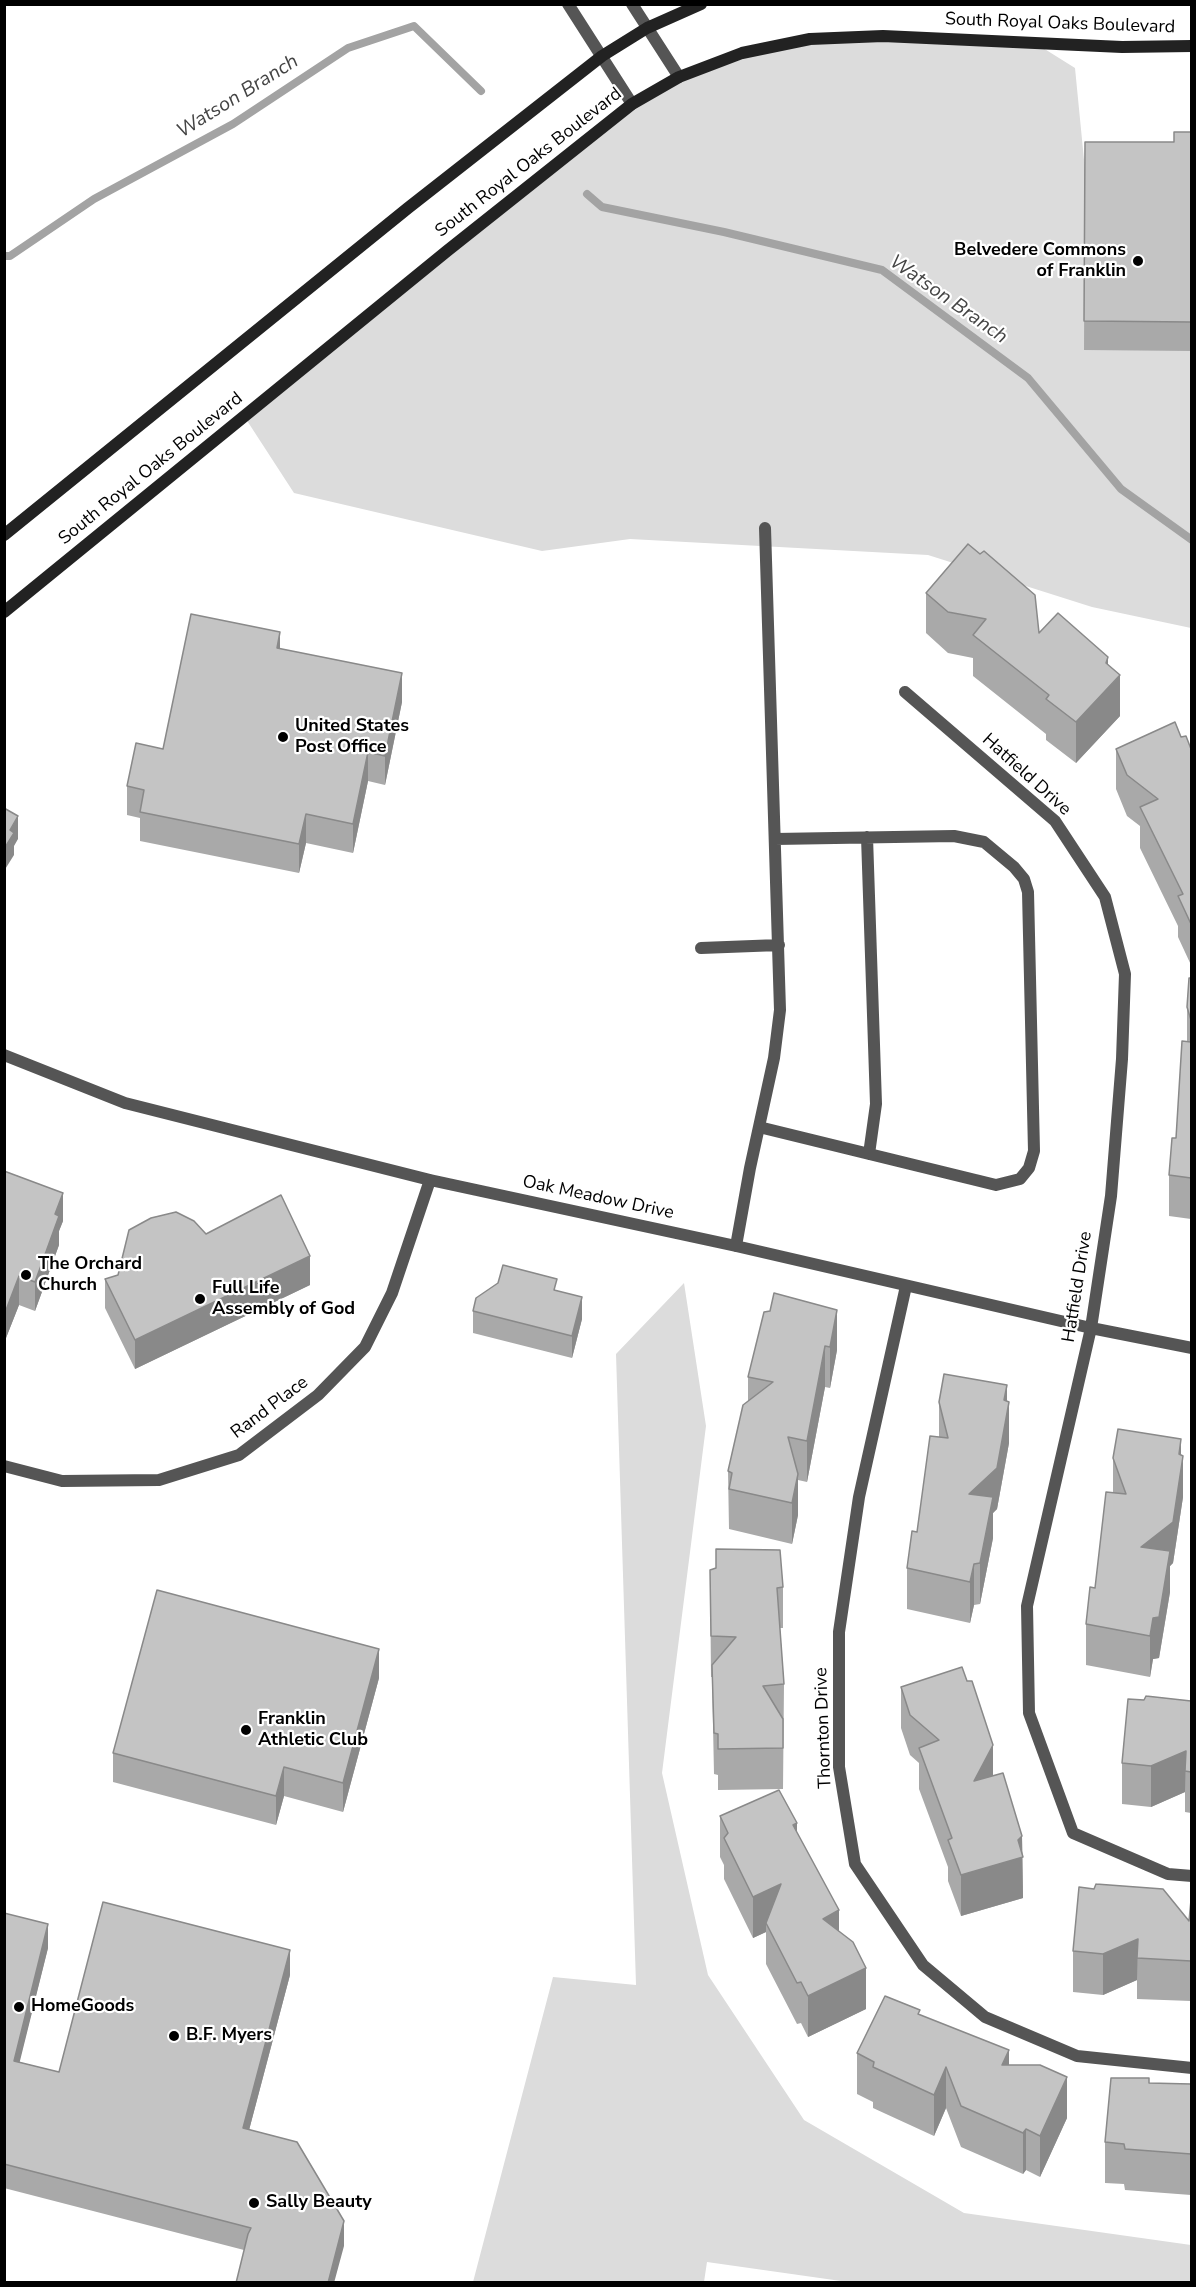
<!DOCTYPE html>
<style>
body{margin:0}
#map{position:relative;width:1196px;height:2287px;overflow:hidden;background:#fff;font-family:"Nunito Sans",sans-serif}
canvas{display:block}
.frame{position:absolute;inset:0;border:6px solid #000;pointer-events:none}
</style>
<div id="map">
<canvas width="1196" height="2287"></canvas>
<div class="frame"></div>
</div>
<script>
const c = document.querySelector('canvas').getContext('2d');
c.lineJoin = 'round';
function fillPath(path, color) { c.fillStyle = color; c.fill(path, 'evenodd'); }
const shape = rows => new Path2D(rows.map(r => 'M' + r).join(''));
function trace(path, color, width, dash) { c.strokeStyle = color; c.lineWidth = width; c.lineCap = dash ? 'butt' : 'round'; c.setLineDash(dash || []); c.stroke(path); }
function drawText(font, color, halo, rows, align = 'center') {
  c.font = font + ' "Nunito Sans",sans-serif'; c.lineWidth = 4.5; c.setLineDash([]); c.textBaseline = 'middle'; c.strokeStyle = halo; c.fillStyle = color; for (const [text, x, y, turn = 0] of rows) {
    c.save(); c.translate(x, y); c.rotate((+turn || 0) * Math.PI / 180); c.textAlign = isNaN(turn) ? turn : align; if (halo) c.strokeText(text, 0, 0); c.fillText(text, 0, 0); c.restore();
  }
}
fillPath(shape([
 [810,39,1035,43,1075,68,1085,170,1191,351,1191,628,1092,607,928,555,630,539,542,551,294,493,244,416,632,104,679,77],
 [684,1283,706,1426,662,1773,708,1975,804,2120,964,2213,1191,2245,1191,2282,848,2282,707,2262,704,2282,473,2282,553,1977,636,1985,616,1354]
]), '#dcdcdc');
trace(shape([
 [587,194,602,207,724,232,882,270,1028,378,1121,489,1192,540],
 [4,256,10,256,94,199,233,124,348,48,414,26,481,91]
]), '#a3a3a3', 8);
trace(shape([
 [568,4,632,104],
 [632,4,679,77],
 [905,692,1055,821,1105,897,1125,974,1122,1059,1111,1196,1091,1328,1027,1606,1029,1713,1073,1833,1168,1874,1192,1876],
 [867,837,876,1104,869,1154],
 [701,948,779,945],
 [4,1055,125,1103,430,1180,736,1246,1091,1328,1192,1348],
 [759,1127,996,1185,1020,1179,1029,1168,1034,1151,1028,892,1024,879,1014,867,984,842,954,836,775,839],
 [736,1246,750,1168,774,1058,780,1010,765,528],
 [906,1286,859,1497,839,1632,839,1767,855,1864,923,1965,985,2017,1077,2056,1192,2068],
 [4,1466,62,1481,159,1480,239,1455,318,1395,365,1347,392,1293,430,1180]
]), '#555', 12);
trace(shape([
 [4,535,408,208,602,56,647,28,701,4],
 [4,612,447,251,632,104,679,77,742,53,810,39,883,36,1122,47,1192,46]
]), '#222', 12);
fillPath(shape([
 [1191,132,1191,351,1084,350,1085,142,1174,142],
 [926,593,1039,633,1108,665,1120,716,1076,763,1046,740,1046,734,973,676,973,658,948,653,926,633],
 [280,649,402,702,385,785,368,781,353,853,306,843,299,873,140,841,140,818,127,815,127,786,163,749],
 [1181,737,1191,749,1191,965,1178,937,1178,926,1140,848,1140,826,1127,816,1116,789,1116,749],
 [1191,978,1191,1219,1169,1216,1169,1175,1176,1138,1187,1041,1187,1007],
 [4,1171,63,1221,59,1231,59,1245,35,1311,19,1305,6,1338,4,1338],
 [206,1234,310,1285,135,1369,105,1308,105,1279,118,1275],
 [557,1290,582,1319,572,1358,473,1333,473,1311],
 [764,1312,837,1350,830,1388,825,1387,807,1482,798,1480,798,1515,792,1544,729,1529,728,1471,748,1401,748,1377],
 [939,1402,1007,1402,1009,1443,997,1509,993,1513,993,1538,980,1604,974,1605,970,1623,907,1609,907,1568,917,1532,939,1437],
 [1181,1455,1183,1497,1173,1563,1170,1566,1170,1592,1159,1658,1153,1659,1150,1677,1086,1665,1086,1624,1095,1588,1113,1492,1113,1458],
 [710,1570,783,1587,783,1628,780,1628,784,1684,783,1789,718,1790,718,1775,714,1774,712,1677,711,1677],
 [379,1678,343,1812,284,1796,276,1825,113,1782,113,1753],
 [901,1687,993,1776,1022,1836,1023,1898,961,1916,948,1881,948,1867,919,1789,919,1763,910,1755,901,1728],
 [1144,1700,1191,1701,1191,1813,1185,1812,1185,1792,1151,1807,1122,1804,1122,1763],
 [720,1816,797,1833,839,1931,866,2009,808,2037,801,2023,797,2024,766,1964,766,1932,753,1938,724,1879,724,1865,720,1857],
 [1094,1889,1189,1921,1191,1900,1191,2001,1137,1999,1137,1980,1103,1995,1073,1992,1073,1951],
 [4,1913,48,1948,19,2062,59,2072,290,1975,249,2130,344,2246,244,2250,4,2188],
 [920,2015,1009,2065,1067,2118,1040,2177,1026,2170,1023,2174,961,2147,946,2108,934,2136,873,2108,873,2102,857,2094,857,2053],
 [1149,2083,1191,2084,1191,2195,1125,2190,1124,2184,1105,2183,1105,2142]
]), '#a9a9a9');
fillPath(shape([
 [280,632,280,661,277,648],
 [1108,657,1108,688,1120,675,1120,716,1076,763,1076,722],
 [402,673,402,702,385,785,385,756],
 [368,752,368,781,353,853,353,824],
 [306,814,306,843,299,873,299,844],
 [18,816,18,839,14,846,14,855,4,871,4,849,10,830],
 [63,1193,63,1221,59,1231,59,1245,35,1311,35,1282,55,1214],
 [310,1256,310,1285,135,1369,135,1340],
 [19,1276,19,1305,6,1338,6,1310],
 [582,1297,582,1319,572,1358,572,1336],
 [837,1310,837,1350,830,1388,830,1347],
 [825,1346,825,1387,807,1482,807,1441],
 [1007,1385,1007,1410,1009,1402,1009,1443,997,1509,993,1513,993,1538,980,1604,980,1563,969,1494,1004,1400],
 [1181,1439,1181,1470,1183,1456,1183,1497,1173,1563,1170,1566,1170,1592,1159,1658,1153,1659,1150,1677,1150,1636,1141,1547,1179,1454],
 [798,1474,798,1515,792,1544,792,1503],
 [974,1564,974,1605,970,1623,970,1582],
 [379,1649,379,1678,343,1812,343,1783],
 [993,1745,993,1786,974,1781],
 [1186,1751,1185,1792,1151,1807,1151,1766],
 [284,1767,284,1796,276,1825,276,1796],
 [797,1823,797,1864,793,1825],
 [1022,1836,1023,1898,961,1916,961,1875],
 [781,1884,766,1923,766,1932,753,1938,753,1897],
 [839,1910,839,1951,823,1919],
 [48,1924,48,1948,14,2085,14,2061],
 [1138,1939,1137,1980,1103,1995,1103,1954],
 [290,1950,290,1975,243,2153,243,2128],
 [866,1968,866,2009,808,2037,808,1996],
 [1009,2050,1009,2090,1002,2065],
 [946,2067,946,2108,934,2136,934,2095],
 [1067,2077,1067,2118,1040,2177,1040,2136],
 [1026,2129,1026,2170,1023,2174,1023,2133],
 [344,2221,344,2246,334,2283,328,2283]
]), '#898989');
const building = shape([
 [1174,132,1191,132,1191,322,1084,321,1085,142,1174,142,1174,132],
 [968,544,980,554,984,551,1035,595,1039,633,1058,613,1108,657,1106,663,1120,675,1076,722,1046,699,1049,695,973,635,986,619,948,612,926,593,968,544],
 [191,614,280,632,277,648,402,673,385,756,368,752,353,824,306,814,299,844,140,812,144,790,127,786,136,743,163,749,191,614],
 [1175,722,1181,737,1186,736,1191,749,1191,924,1178,896,1183,894,1140,807,1158,799,1127,775,1116,749,1175,722],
 [4,808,18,816,10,830,14,833,4,849,4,808],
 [1189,978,1191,978,1191,1020,1187,1007,1189,978],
 [1182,1041,1191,1042,1191,1178,1169,1175,1172,1138,1176,1138,1182,1041],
 [4,1171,63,1193,55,1214,59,1216,35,1282,19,1276,6,1310,4,1309,4,1171],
 [281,1195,310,1256,135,1340,105,1279,118,1275,129,1230,151,1218,176,1212,194,1221,206,1234,281,1195],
 [503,1265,557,1279,554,1290,582,1297,572,1336,473,1311,476,1298,498,1283,503,1265],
 [774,1293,837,1310,830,1347,825,1346,807,1441,788,1437,798,1474,792,1503,729,1489,732,1473,728,1471,743,1405,773,1382,748,1377,764,1312,770,1311,774,1293],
 [944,1374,1007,1385,1004,1400,1009,1402,997,1468,969,1494,993,1497,980,1563,974,1564,970,1582,907,1568,912,1531,917,1532,930,1436,948,1438,939,1402,944,1374],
 [1118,1429,1181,1439,1179,1454,1183,1456,1173,1522,1141,1547,1170,1551,1159,1617,1153,1618,1150,1636,1086,1624,1090,1587,1095,1588,1106,1492,1126,1494,1113,1458,1118,1429],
 [716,1549,780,1550,783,1587,777,1588,784,1684,763,1686,783,1719,783,1748,718,1749,718,1734,714,1733,712,1665,736,1637,711,1636,710,1570,716,1568,716,1549],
 [157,1590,379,1649,343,1783,284,1767,276,1796,113,1753,157,1590],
 [962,1667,967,1681,972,1681,993,1745,974,1781,1003,1773,1022,1836,1018,1840,1023,1857,961,1875,948,1840,952,1838,919,1748,939,1740,910,1715,901,1687,962,1667],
 [1146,1696,1191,1701,1191,1772,1185,1771,1186,1751,1151,1766,1122,1763,1128,1699,1144,1700,1146,1696],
 [779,1790,797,1823,793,1825,839,1910,823,1919,853,1942,866,1968,808,1996,801,1982,797,1983,766,1923,781,1884,753,1897,724,1838,728,1833,720,1816,779,1790],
 [1096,1884,1163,1889,1189,1921,1191,1900,1191,1961,1137,1958,1138,1939,1103,1954,1073,1951,1079,1887,1094,1889,1096,1884],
 [103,1902,290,1950,243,2128,297,2142,344,2221,328,2283,236,2283,248,2234,251,2228,4,2164,4,1913,48,1924,14,2061,59,2072,103,1902],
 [885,1996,920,2010,918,2014,1009,2050,1002,2065,1040,2065,1067,2077,1040,2136,1026,2129,1023,2133,961,2106,946,2067,934,2095,873,2067,874,2062,857,2053,885,1996],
 [1111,2078,1149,2078,1149,2083,1191,2084,1191,2154,1125,2149,1124,2144,1105,2142,1111,2078]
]);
fillPath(building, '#c4c4c4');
trace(building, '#898989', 1.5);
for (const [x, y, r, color] of [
 [1138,261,6,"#000"],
 [283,737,6,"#000"],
 [26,1275,6,"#000"],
 [200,1299,6,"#000"],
 [246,1730,6,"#000"],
 [19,2007,6,"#000"],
 [174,2036,6,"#000"],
 [254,2203,6,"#000"]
]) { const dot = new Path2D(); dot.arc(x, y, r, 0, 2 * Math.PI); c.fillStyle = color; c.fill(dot); trace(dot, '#fff', 2); }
drawText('18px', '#000', '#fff', [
 ["South Royal Oaks Boulevard",1060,24,2],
 ["South Royal Oaks Boulevard",529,163,-38],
 ["South Royal Oaks Boulevard",151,469,-39],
 ["Hatfield Drive",1026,775,42],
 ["Oak Meadow Drive",598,1198,12],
 ["Hatfield Drive",1078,1287,-81],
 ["Rand Place",270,1408,-37],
 ["Thornton Drive",824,1728,-92]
]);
drawText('bold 18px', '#000', '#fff', [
 ["Belvedere Commons",1126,251,"right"],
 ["of Franklin",1126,272,"right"],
 ["United States",295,727],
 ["Post Office",295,748],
 ["The Orchard",38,1265],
 ["Church",38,1286],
 ["Full Life",212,1289],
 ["Assembly of God",212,1310],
 ["Franklin",258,1720],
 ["Athletic Club",258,1741],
 ["HomeGoods",31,2007],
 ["B.F. Myers",186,2036],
 ["Sally Beauty",266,2203]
], 'left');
drawText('italic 20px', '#444', '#fff', [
 ["Watson Branch",238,97,-32],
 ["Watson Branch",948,300,35]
]);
</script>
